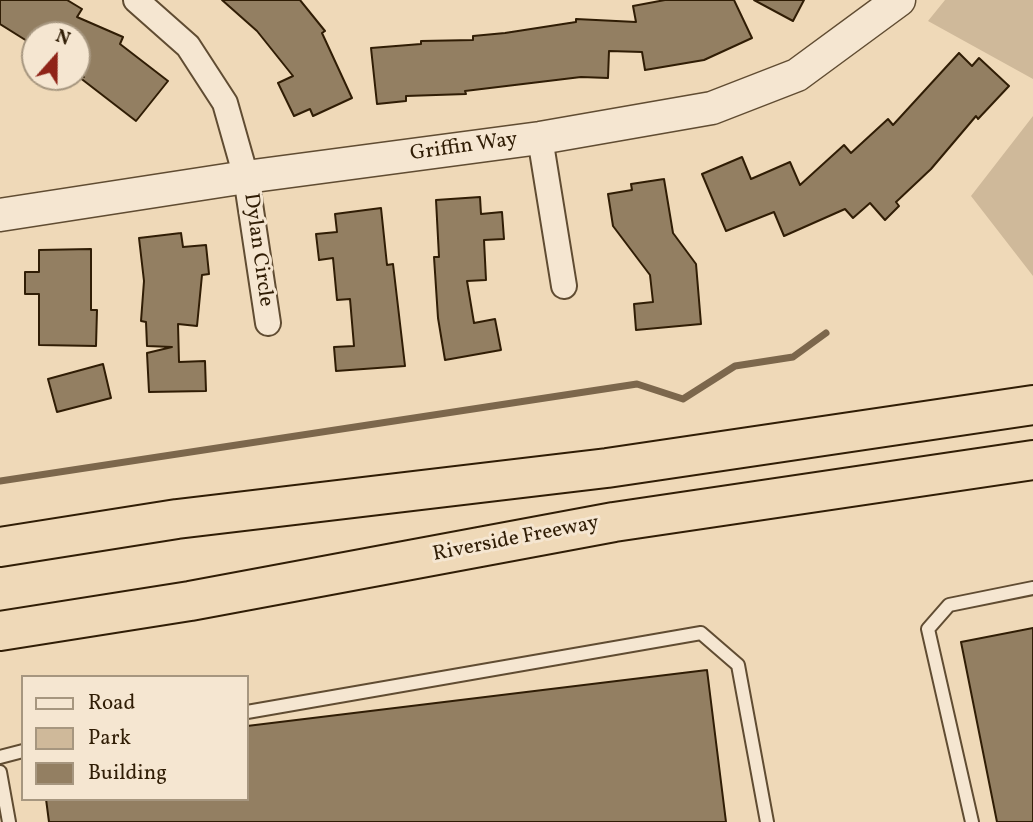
<!DOCTYPE html>
<style>
body{margin:0}
#map{position:relative;width:1033px;height:822px;overflow:hidden;background:#efd9b8;font-family:Vollkorn,serif}
canvas{display:block}
.legend{position:absolute;left:21px;top:675px;width:228px;height:126px;box-sizing:border-box;background:#f5e6d1;border:2px solid #a6967f;margin:0;padding:9px 12px;list-style:none;font-size:21px;color:#301d05}
.legend li{display:flex;align-items:center;gap:14px;height:35px}
.legend b{width:35px;border:2px solid #a6967f}
.north{position:absolute;left:21px;top:21px;width:70px;height:70px;box-sizing:border-box;background:#f5e6d1;border:2px solid #a6967f;border-radius:50%;rotate:21deg;font-size:19px;font-weight:700;line-height:28px;text-align:center;color:#301d05}
.north::after{content:'';display:block;margin:auto;width:24px;height:32px;background:#8f2418;clip-path:polygon(50% 0,100% 100%,50% 72%,0 100%)}
</style>
<div id="map">
<canvas width="1033" height="822"></canvas>
<ul class="legend">
<li><b style="height:9px;background:#f5e6d1"></b>Road</li>
<li><b style="height:19px;background:#cfb99a"></b>Park</li>
<li><b style="height:19px;background:#937f62"></b>Building</li>
</ul>
<div class="north">N</div>
</div>
<script>
const c = document.querySelector('canvas').getContext('2d');
c.lineJoin = 'round';
function fillPath(path, color) { c.fillStyle = color; c.fill(path, 'evenodd'); }
const shape = rows => new Path2D(rows.map(r => 'M' + r).join(''));
function trace(path, color, width, dash) { c.strokeStyle = color; c.lineWidth = width; c.lineCap = dash ? 'butt' : 'round'; c.setLineDash(dash || []); c.stroke(path); }
function drawText(font, color, halo, rows, align = 'center') {
  c.font = font + ' Vollkorn,serif'; c.lineWidth = 6; c.setLineDash([]); c.textBaseline = 'middle'; c.strokeStyle = halo; c.fillStyle = color; for (const [text, x, y, turn = 0] of rows) {
    c.save(); c.translate(x, y); c.rotate((+turn || 0) * Math.PI / 180); c.textAlign = isNaN(turn) ? turn : align; if (halo) c.strokeText(text, 0, 0); c.fillText(text, 0, 0); c.restore();
  }
}
fillPath(shape([
 [945,0,1033,0,1033,79,928,21],
 [1033,116,1033,276,971,196]
]), '#cfb99a');
trace(shape([
 [0,481,637,384,683,399,735,366,793,357,826,333]
]), '#7c674c', 7);
const building = shape([
 [0,0,67,0,82,9,77,17,123,37,120,44,168,81,136,121,79,77,84,77,77,72,77,35,35,35,35,46,0,24,0,0],
 [222,0,300,0,325,31,322,33,352,98,313,116,310,109,294,116,278,83,293,76,257,31,222,0],
 [665,0,734,0,752,38,704,60,645,70,642,52,609,51,608,78,581,77,465,91,466,94,406,96,406,101,377,104,371,48,421,44,421,41,473,40,473,36,505,33,576,22,576,19,636,22,633,6,665,0],
 [754,0,804,0,793,21,754,0],
 [959,53,972,66,979,58,1009,86,978,119,976,116,931,169,896,202,899,206,885,220,870,203,853,218,845,209,784,236,774,212,726,231,702,174,742,157,751,179,790,162,800,185,844,145,851,153,888,119,893,125,959,53],
 [664,179,673,233,696,264,701,324,636,330,634,304,653,302,650,275,613,226,608,194,632,190,631,184,664,179],
 [480,197,481,214,502,212,504,239,484,240,486,280,467,281,474,323,495,319,501,350,445,360,438,318,434,257,439,257,436,200,480,197],
 [381,208,387,265,393,264,405,366,336,371,334,347,354,346,350,299,337,300,333,258,319,260,316,234,337,232,335,214,381,208],
 [181,233,183,247,206,245,209,274,202,275,197,326,178,324,179,362,205,361,206,391,149,392,147,353,172,347,147,346,146,322,141,321,144,281,139,238,181,233],
 [91,249,91,310,97,310,96,346,39,345,39,294,25,294,25,272,39,272,39,250,91,249],
 [103,364,111,398,57,412,48,379,103,364],
 [1033,628,1033,822,997,822,961,642,1033,628],
 [707,670,726,822,49,822,46,799,247,799,247,726,707,670]
]);
fillPath(building, '#937f62');
trace(building, '#301d05', 2);
const service = shape([
 [247,712,701,633,738,665,767,822],
 [0,757,23,751],
 [0,772,9,822],
 [972,822,928,629,949,605,1033,588]
]);
const minor = shape([
 [136,0,188,46,225,103,246,177,268,323],
 [540,138,564,286]
]);
const tertiary = shape([
 [0,215,246,177,540,138,712,108,797,75,899,0]
]);
const motorway = shape([
 [0,547,177,519,607,468,1033,405],
 [0,631,190,601,614,522,1033,460]
]);
trace(service, '#604c32', 16);
trace(minor, '#604c32', 28);
trace(tertiary, '#604c32', 35);
trace(motorway, '#301d05', 42);
trace(service, '#f5e6d1', 12);
trace(minor, '#f5e6d1', 24);
trace(tertiary, '#f5e6d1', 32);
trace(motorway, '#efd9b8', 38);
drawText('21px', '#301d05', '#f5e6d1', [
 ["Griffin Way",464,148,-8],
 ["Dylan Circle",257,250,82],
 ["Riverside Freeway",516,540,-11]
]);
</script>
